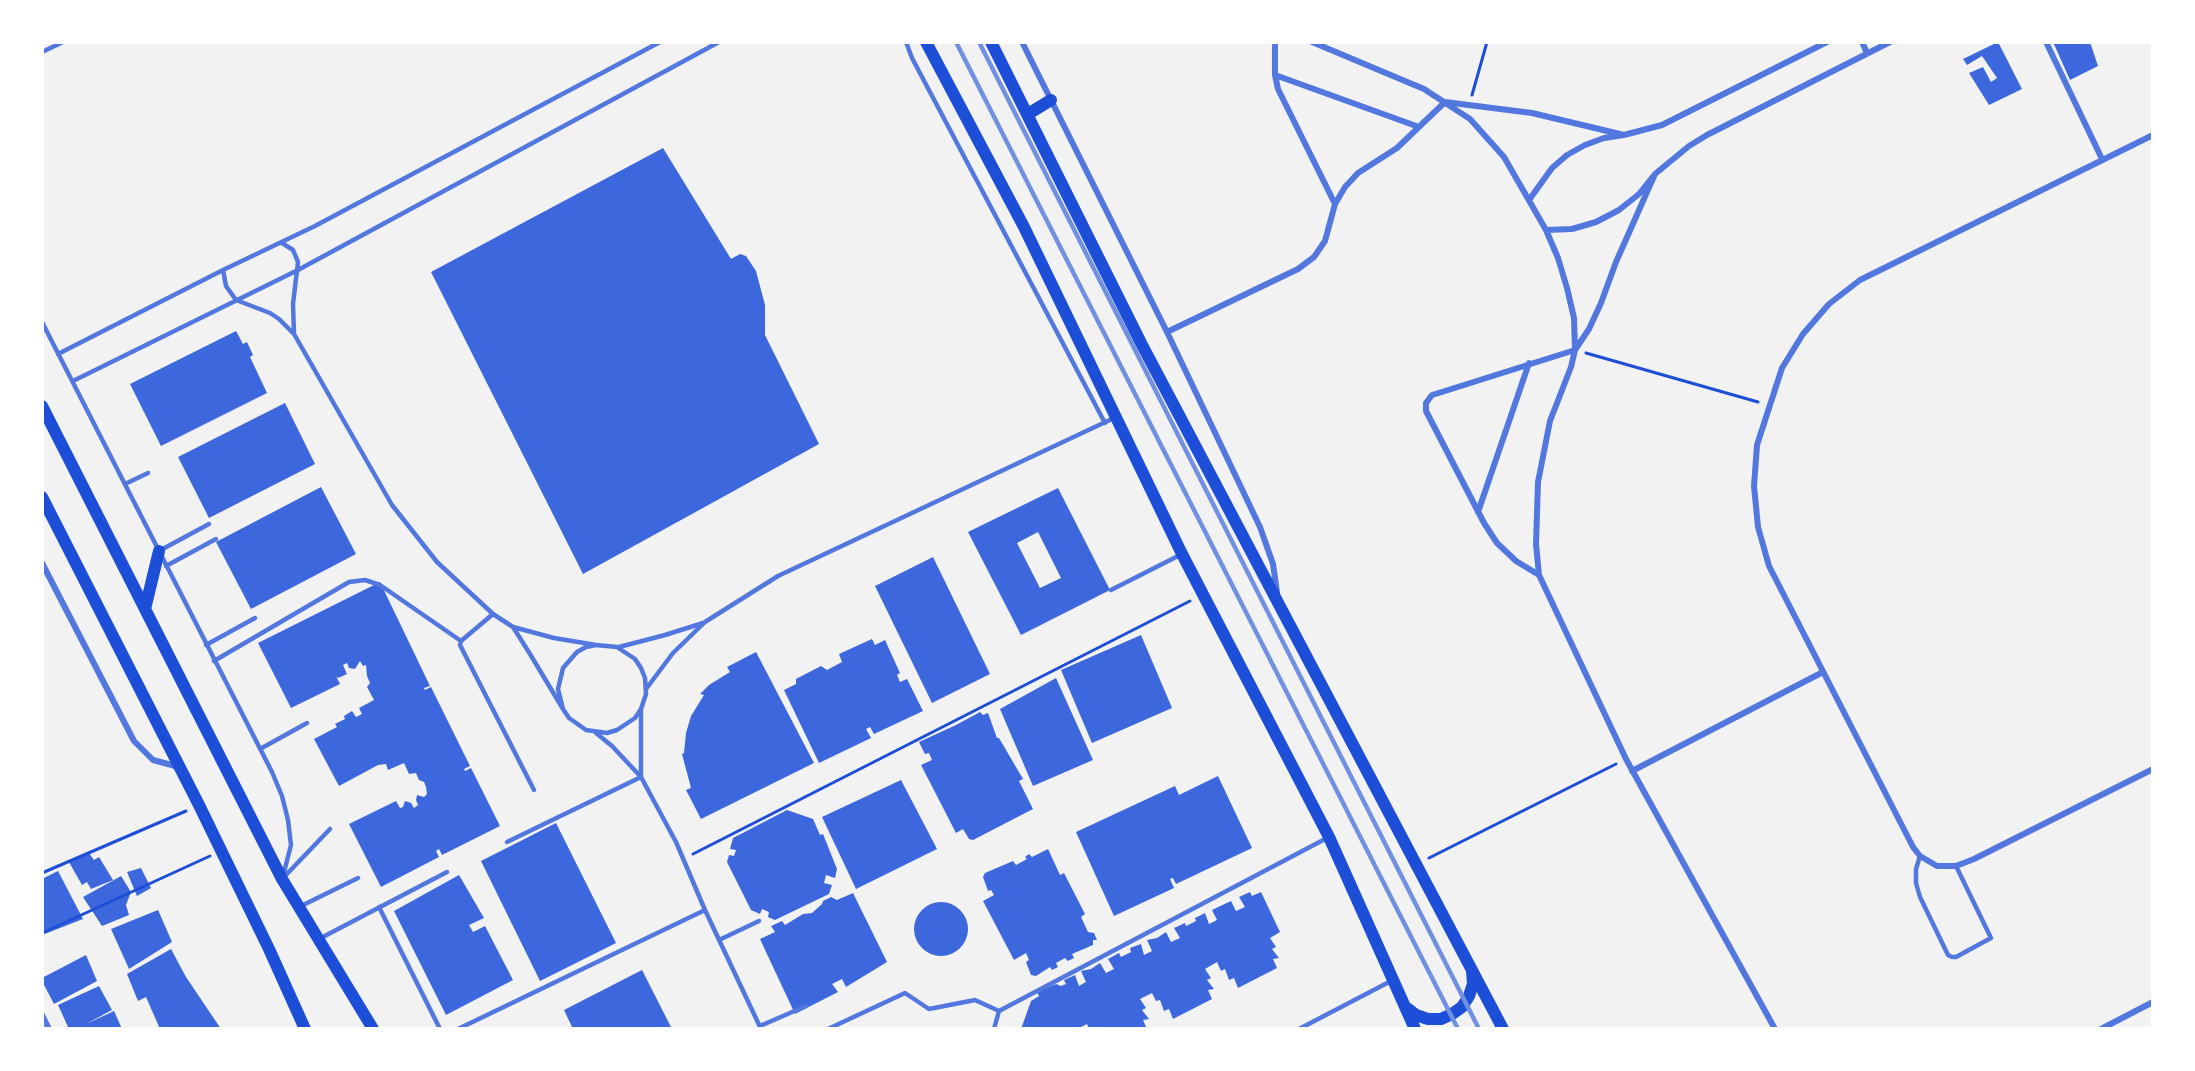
<!DOCTYPE html>
<style>
body{margin:0}
#map{position:relative;width:2195px;height:1071px;overflow:hidden;background:#f2f2f2;font-family:Quicksand,sans-serif}
canvas{display:block}
.frame{position:absolute;inset:0;border:44px solid #fff;pointer-events:none}
</style>
<div id="map">
<canvas width="2195" height="1071"></canvas>
<div class="frame"></div>
</div>
<script>
const c = document.querySelector('canvas').getContext('2d');
c.lineJoin = 'round';
function fillPath(path, color) { c.fillStyle = color; c.fill(path, 'evenodd'); }
const shape = rows => new Path2D(rows.map(r => 'M' + r).join(''));
function trace(path, color, width, dash) { c.strokeStyle = color; c.lineWidth = width; c.lineCap = dash ? 'butt' : 'round'; c.setLineDash(dash || []); c.stroke(path); }
fillPath(shape([
 [1998,42,2022,89,1989,105,1969,73,1983,67,1991,82,1997,78,1982,56,1967,65,1963,59],
 [2053,42,2090,42,2098,66,2070,80],
 [663,148,731,259,740,254,746,256,756,271,765,305,765,335,819,444,583,574,431,272],
 [236,331,243,344,247,342,253,355,250,357,267,393,161,446,130,384],
 [285,403,315,464,209,518,178,457],
 [321,487,356,554,251,609,216,542],
 [1058,488,1110,590,1021,635,968,532],
 [1038,532,1061,578,1040,588,1017,543],
 [933,557,990,674,932,703,875,586],
 [380,582,430,686,424,688,425,690,431,687,470,766,464,769,465,771,471,768,500,826,442,855,439,849,436,851,439,857,381,887,349,824,396,801,400,808,403,807,405,801,411,803,414,808,418,805,416,800,417,795,424,797,427,794,426,787,424,782,419,780,416,773,409,774,404,763,388,770,386,764,378,765,339,786,314,739,337,727,335,724,345,719,344,716,352,711,356,717,362,714,359,708,374,700,367,687,370,683,367,676,366,665,363,666,360,661,355,669,349,668,347,663,343,665,347,674,338,678,336,676,340,684,291,708,258,643],
 [1141,635,1172,708,1092,743,1061,670],
 [872,639,875,645,885,640,900,673,897,675,900,682,907,679,923,711,874,734,870,727,866,729,871,738,819,763,784,690,796,684,796,679,821,666,827,670,842,662,839,654],
 [756,652,814,763,701,819,686,790,691,788,682,754,684,753,686,733,691,716,704,695,700,694,709,685,730,672,727,667],
 [1056,678,1093,760,1033,786,1000,709],
 [980,712,983,715,988,713,997,738,999,738,1023,779,1019,781,1033,809,973,840,969,839,963,829,956,833,921,765,932,760,929,753,925,754,919,742,956,725],
 [1218,776,1252,848,1176,884,1173,878,1170,879,1174,888,1114,916,1076,832,1175,786,1179,795],
 [901,780,937,849,856,889,822,817],
 [787,810,813,819,820,835,823,834,837,869,835,878,826,875,824,883,832,885,829,894,775,920,768,917,769,912,762,909,760,914,751,910,727,862,729,855,734,856,736,850,730,849,733,838],
 [556,823,616,943,540,981,481,861],
 [1048,849,1060,875,1064,873,1085,914,1081,917,1088,932,1094,933,1097,940,1093,940,1093,945,1072,954,1074,958,1068,961,1065,958,1056,963,1058,967,1052,970,1050,967,1036,976,1031,975,1026,962,1029,960,1026,953,1014,960,983,901,994,895,991,890,988,891,983,877,985,873,1013,861,1016,865,1027,859,1025,857,1029,854,1032,857],
 [89,853,94,860,99,857,113,880,91,889,87,882,82,885,69,862],
 [141,868,151,888,137,896,127,872],
 [58,871,83,919,42,935,42,879],
 [459,875,484,918,469,925,473,932,485,926,513,980,446,1015,394,911],
 [121,876,131,892,126,905,129,915,102,926,83,897],
 [1250,892,1252,896,1261,892,1280,932,1270,938,1276,947,1272,949,1279,958,1273,959,1277,968,1238,988,1234,978,1229,980,1225,969,1221,971,1217,962,1205,969,1211,978,1207,980,1214,989,1208,990,1212,999,1173,1019,1169,1009,1164,1011,1160,1000,1156,1001,1152,993,1140,999,1146,1008,1142,1010,1149,1019,1143,1020,1147,1029,1089,1029,1087,1024,1077,1029,1021,1029,1031,1001,1039,996,1037,992,1056,984,1061,986,1066,984,1064,980,1075,975,1079,986,1086,982,1081,971,1091,969,1100,963,1106,973,1114,969,1108,959,1119,953,1121,957,1131,952,1130,948,1141,944,1144,955,1152,951,1147,940,1157,938,1166,932,1171,942,1180,938,1174,928,1185,923,1186,926,1196,921,1195,918,1205,913,1209,924,1217,920,1212,910,1231,901,1236,911,1245,907,1239,897],
 [853,893,887,962,846,987,842,979,832,984,838,992,795,1014,760,939,775,932,771,926,782,921,785,925,803,914,812,913,822,904,823,901,831,897,837,900],
 '914 929a27 27 0 1 1 54 0a27 27 0 1 1-54 0Z',
 [158,910,172,942,129,969,111,929],
 [171,949,186,977,221,1029,160,1029,146,997,138,1001,127,974],
 [86,955,97,981,54,1004,42,981,42,978],
 [642,970,672,1029,573,1029,564,1010],
 [99,986,112,1010,86,1024,114,1011,122,1029,69,1029,58,1005]
]), '#3d67dc');
trace(shape([
 [1472,95,1487,42],
 [1586,353,1758,402],
 [693,854,1190,601],
 [1429,858,1616,764],
 [42,873,186,811],
 [42,933,210,856]
]), '#1d4ed8', 3);
trace(shape([
 [906,42,912,58,1105,423],
 [42,52,63,42],
 [282,243,293,250,298,262,293,304,294,334],
 [223,270,226,286,236,300,270,313,279,319,294,334,392,505,437,562,493,614,513,627,554,638,596,645],
 [42,322,272,772,282,796,288,820,291,845,283,876],
 [58,354,223,270,315,226,660,42],
 [73,381,298,270,719,42],
 [125,484,148,473],
 [159,551,209,524],
 [166,566,216,539],
 [1111,590,1182,554],
 [493,614,461,641,460,645,534,790],
 [513,627,530,654,563,709,569,718,586,730,607,733,617,730,635,718,641,709,646,694,645,678,641,668,635,659,617,647,596,645,586,647,577,652,563,668,558,689,563,709],
 [206,645,255,618],
 [619,647,665,635,703,623],
 [214,661,349,582,365,580,380,585,461,641],
 [646,689,673,653,705,622,778,576,1114,418],
 [596,733,612,746,641,777,676,842,705,910,761,1029],
 [260,749,307,723],
 [641,777,641,711],
 [507,842,641,777],
 [1920,856,1916,869,1916,883,1920,897,1948,955,1952,957,1956,957,1991,938,1956,866],
 [284,877,330,829],
 [299,907,358,878],
 [379,907,440,1029],
 [319,939,447,872],
 [719,940,759,921],
 [999,1011,1327,838],
 [760,1026,806,1006],
 [458,1029,705,910],
 [828,1029,905,993,929,1009,975,1000,999,1011,994,1029],
 [1299,1029,1391,981]
]), '#5277de', 4.5);
trace(shape([
 [1022,42,1167,332,1260,527,1273,564,1277,592],
 [1275,42,1275,75,1278,89,1335,204],
 [1312,42,1424,89,1470,119,1504,157,1546,230,1558,258,1567,288,1574,318,1575,350,1571,367,1550,421,1538,482,1536,544,1539,575,1626,759,1775,1029],
 [1862,42,1867,53],
 [2046,42,2102,159],
 [1275,75,1419,127],
 [2153,135,1860,280,1829,304,1803,334,1782,368,1757,445,1754,486,1758,527,1769,566,1913,847,1920,856,1937,866,1956,866,1974,859,2153,769],
 [1529,200,1552,168,1567,155,1585,145,1604,138,1624,135,1662,125,1827,42],
 [1546,230,1572,229,1596,222,1619,210,1639,194,1655,174,1689,146,1707,135,1890,42],
 [1167,332,1298,269,1314,257,1325,241,1335,204,1345,187,1358,173,1397,148,1445,102,1532,113,1624,135],
 [1478,512,1529,363],
 [42,563,134,741,153,760,179,767],
 [1539,575,1516,561,1497,543,1484,523,1426,411,1426,403,1432,395,1445,391,1575,350,1589,329,1601,303,1616,262,1655,174],
 [1632,771,1823,672],
 [42,1015,49,1029],
 [2101,1029,2153,1002]
]), '#5277de', 6);
trace(shape([
 [926,42,1024,227,1182,554,1329,837,1415,1029],
 [991,42,1141,343,1503,1029],
 [1028,114,1051,100],
 [42,406,282,879,373,1029],
 [42,497,199,805,269,949,305,1029],
 [145,609,159,551],
 [1407,1008,1416,1015,1428,1019,1441,1019,1452,1014,1462,1007,1469,996,1473,984,1472,971]
]), '#1d4ed8', 12);
trace(shape([
 [956,42,1458,1029],
 [979,42,1479,1029]
]), '#7290e2', 4.5);
</script>
